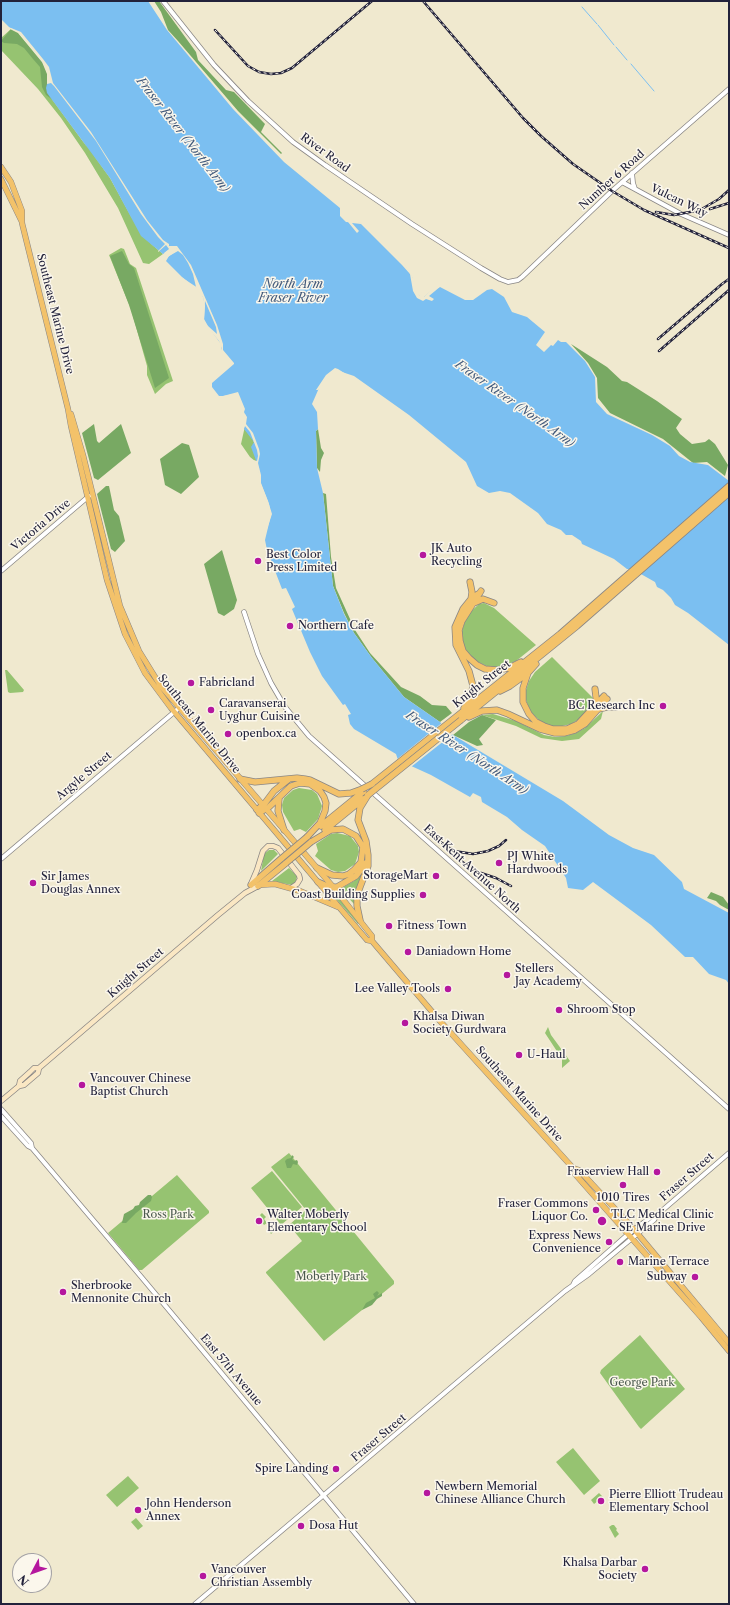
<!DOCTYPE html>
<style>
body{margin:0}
#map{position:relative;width:730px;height:1605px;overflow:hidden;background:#f0e9cf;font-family:"Libre Caslon Text",serif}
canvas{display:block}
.frame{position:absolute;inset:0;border:2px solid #22223b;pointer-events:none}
.north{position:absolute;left:12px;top:1553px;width:40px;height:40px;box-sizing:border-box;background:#fbf7ec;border:1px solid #a4a2a5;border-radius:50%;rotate:229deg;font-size:11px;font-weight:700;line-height:16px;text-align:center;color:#22223b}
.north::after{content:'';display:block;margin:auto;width:14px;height:18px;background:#b5179e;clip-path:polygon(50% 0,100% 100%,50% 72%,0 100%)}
</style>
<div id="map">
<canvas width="730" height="1605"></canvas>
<div class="frame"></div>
<div class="north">N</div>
</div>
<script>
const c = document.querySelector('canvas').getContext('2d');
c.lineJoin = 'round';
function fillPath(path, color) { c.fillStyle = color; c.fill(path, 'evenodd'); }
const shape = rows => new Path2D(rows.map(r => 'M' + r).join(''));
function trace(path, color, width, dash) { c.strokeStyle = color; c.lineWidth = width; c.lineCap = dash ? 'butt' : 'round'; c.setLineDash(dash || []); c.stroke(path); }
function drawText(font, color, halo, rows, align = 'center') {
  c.font = font + ' "Libre Caslon Text",serif'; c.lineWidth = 3; c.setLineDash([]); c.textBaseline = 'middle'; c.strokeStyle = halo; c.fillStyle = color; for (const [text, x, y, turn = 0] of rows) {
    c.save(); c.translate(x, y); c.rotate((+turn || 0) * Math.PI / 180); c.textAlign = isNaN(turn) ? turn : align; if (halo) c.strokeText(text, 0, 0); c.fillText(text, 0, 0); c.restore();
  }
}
fillPath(shape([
 [11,29,18,32,42,61,47,68,48,80,47,84,51,83,54,86,69,105,96,141,141,214,158,237,169,249,164,253,150,243,163,254,149,264,143,263,118,208,85,153,61,118,38,89,1,50,1,38],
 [49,95,74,126,87,147],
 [92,153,113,181,133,220,110,178],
 [121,248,124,249,130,264,136,268,173,381,166,384,155,394,147,375,147,366,131,309,109,255],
 [245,426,250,432,257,450,257,461,255,461,250,457,241,444],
 [484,603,494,608,536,645,516,661,500,667,491,668,472,659,466,651,462,640,462,631,467,615,479,604],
 [552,657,593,698,592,705,581,718,571,724,558,727,549,726,539,720,530,711,526,700,526,690,529,681,535,672],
 [5,670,7,670,24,690,23,692,10,693,8,692],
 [603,711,601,719,579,739,562,741,541,738,516,726,482,715,493,714,516,721,544,735,555,737,566,736,576,733,585,728],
 [299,788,312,790,317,794,322,806,318,819,306,832,300,829,294,831,283,812,282,805,284,798,293,790],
 [337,833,350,836,358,846,359,852,355,864,345,871,338,872,331,870,315,856,318,851,316,844,331,834],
 [269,850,274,850,278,854,261,871,264,854],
 [289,868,297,876,296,882,292,885,272,881],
 [363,873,355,905,340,889,354,881],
 [330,892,334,892,359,923,358,924],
 [548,1027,551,1035,570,1061,562,1068,562,1059,545,1033],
 [289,1153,394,1281,394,1284,324,1341,266,1273,266,1272,302,1241,289,1225,306,1210,271,1167],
 [272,1171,302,1207,281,1225,251,1188],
 [177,1175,209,1211,209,1213,142,1270,139,1270,108,1233],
 [262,1213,266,1217,264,1219,267,1223,270,1221,273,1225,271,1227,274,1231,271,1234,268,1229,270,1227,267,1223,264,1225,261,1221,263,1219,260,1215],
 [640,1335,685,1389,641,1429,639,1427,600,1373,601,1370],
 [573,1448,600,1481,584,1495,556,1462],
 [128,1476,139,1488,117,1507,106,1495],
 [599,1493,603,1497,594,1504,591,1500],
 [136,1518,143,1526,138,1530,131,1522],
 [612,1525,614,1525,617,1529,616,1530,619,1534,615,1538,609,1527]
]), '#96c371');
fillPath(shape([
 [154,1,159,1,196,52,198,60,226,90,234,92,265,124,261,132,282,153,281,154,238,111,178,41,168,30,161,12],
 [11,29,18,33,45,66,47,74,47,84,53,100,46,95,42,87,40,67,33,59,24,48,17,44,4,43,1,41],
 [122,251,129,264,134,268,169,378,155,388,129,305,110,256],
 [571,344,607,367,622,381,627,382,657,401,682,419,676,428,680,434,692,444,705,442,709,439,715,444,728,465,725,476,707,462,693,463,663,439,610,413,598,398,597,378,588,363],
 [94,424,97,441,99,443,121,424,131,453,98,480,94,478,82,433],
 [318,429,321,448,324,453,321,460,320,472,317,468,316,431],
 [182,443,189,445,199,477,181,494,165,485,160,459],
 [106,486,109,486,114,510,119,516,125,541,115,552,111,549,97,494],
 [323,493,326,494,331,557,336,588,355,630,370,653,401,687,420,696,432,705,446,706,452,713,440,722,404,697,372,658,354,633,344,613,333,586],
 [222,550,237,600,234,609,224,616,218,613,204,564],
 [482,715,496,720,479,739,483,745,477,746,453,735,469,722],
 [711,892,723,897,729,905,729,910,720,905,716,901,707,898],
 [292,1155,294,1157,292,1159,294,1161,297,1160,298,1162,297,1165,293,1164,291,1168,287,1168,285,1161,287,1159,291,1158],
 [148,1195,151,1195,152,1197,151,1201,136,1213,126,1223,122,1223,124,1214,133,1209,135,1206,139,1205,140,1202],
 [377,1291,379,1293,377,1296,382,1293,382,1296,377,1299,372,1305,362,1310,366,1303,375,1298,373,1294]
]), '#78a963');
fillPath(shape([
 [1,1,148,1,167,30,233,109,284,162,340,208,340,216,346,222,361,223,404,264,412,277,416,293,423,298,430,291,440,287,465,300,473,300,487,290,492,289,504,297,512,312,527,317,545,332,536,345,544,352,551,345,553,346,558,340,561,342,566,342,585,361,595,377,596,402,607,414,652,435,670,446,679,456,690,462,708,465,729,481,729,645,688,613,675,605,671,598,663,590,657,587,655,582,632,569,627,569,614,559,582,544,581,541,572,535,566,535,561,530,547,524,538,513,510,493,500,491,489,493,477,486,466,462,409,415,354,376,336,370,326,378,319,388,312,404,317,412,318,429,316,431,317,468,323,493,333,586,344,614,354,633,372,658,404,697,440,722,453,735,563,801,609,835,633,848,654,855,682,882,684,889,729,913,729,984,726,980,709,974,693,957,685,957,651,925,593,882,583,890,568,888,566,878,545,846,522,830,507,817,482,802,481,797,473,793,470,797,431,775,398,760,396,754,354,729,350,724,348,715,351,714,345,704,343,705,322,676,310,652,292,609,295,607,286,588,282,589,267,550,265,540,271,515,269,504,261,484,257,463,251,447,254,442,244,429,246,416,243,410,239,397,234,394,218,397,210,387,210,382,231,364,222,351,221,344,204,321,205,306,202,293,198,288,181,277,166,263,165,259,178,250,175,246,163,254,141,236,110,178,47,93,46,88,48,80,47,68,18,32,9,27,1,19]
]), '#7bbff1');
fillPath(shape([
 [11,28,21,32,43,59,49,67,53,83,91,132,147,220,163,240,169,244,169,246,177,246,191,265,217,325,223,344,223,350,234,363,234,364,212,383,212,387,219,396,223,396,238,392,245,409,243,415,238,398,234,397,223,400,217,399,208,388,208,381,229,364,229,362,220,352,222,349,219,341,203,322,202,316,204,307,203,297,196,287,193,274,188,263,183,255,178,251,169,256,166,261,182,277,191,284,180,277,165,263,165,257,177,250,176,248,165,254,164,253,169,249,166,245,158,252,158,251,165,244,158,237,141,214,96,141,54,86,51,83,47,84,47,74,42,62,18,33,10,29],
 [205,301,216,327,217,334,208,326,204,319],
 [354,221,365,224,404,263,412,276,419,295,424,297,433,287,441,286,429,296,434,299,432,301,426,299,423,301,417,298,413,291,410,274,402,265,361,224,352,223,359,231,357,233,348,222,352,222],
 [335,368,338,369,349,376,333,373,318,390,316,390,326,375],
 [245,414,247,417,246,424,253,433,259,449,260,454,258,463,261,475,261,483,268,501,272,514,264,538,265,531,269,516,269,509,259,484,258,471,253,460,257,461,258,456,257,450,250,432,245,426,243,431,242,429],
 [443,722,454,733,411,767,407,765,400,766,396,760]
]), '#f0e9cf');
trace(shape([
 [582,7,597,24],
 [598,25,614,45],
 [616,47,627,60],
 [631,64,654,91]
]), '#7bbff1', 1);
const tertiary = shape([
 [163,1,214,65,248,101,293,142,325,165,412,224,481,268,500,279,508,282,518,280,522,277,612,191,729,89],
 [632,173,633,183,635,189],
 [622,182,681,214,729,235],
 [1,571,89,496],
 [244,612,258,654,271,683,285,707,309,736,729,1109],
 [1,859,179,708],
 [1,1109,31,1143,32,1148],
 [1,1116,28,1146,32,1148,143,1279,414,1604],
 [573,1285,575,1281,626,1236,651,1217,657,1215],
 [195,1604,565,1291,589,1274,654,1220,657,1215,729,1153]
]);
const secondary = shape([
 [251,884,257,870,263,851,268,846,273,846,278,848,299,875,300,879,297,884,291,888],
 [19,1086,20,1081,30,1072,34,1068,39,1068],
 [1,1101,19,1086,24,1085,38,1073,39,1068,218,915,245,893,258,886]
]);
const primary = shape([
 [1,167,11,182,22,211,22,223,68,409,71,426,107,580,125,634,145,673,171,708,339,907,367,940,372,941,440,1021,573,1168,575,1174,701,1317,729,1351],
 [1,179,22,222],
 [71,414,83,455,120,606,139,651,160,685,334,888,372,936,372,941],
 [259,885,275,884,300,891,338,907],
 [573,1168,579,1170,632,1227,729,1343]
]);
const motorway = shape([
 [470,582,472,592,471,599],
 [481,591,462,621,459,630,460,641,463,651,469,658,477,665,485,669,497,670,509,668,521,662],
 [474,603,483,599,494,603],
 [528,673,523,688,523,702,529,714,536,722,544,726,553,729,567,729,578,724,604,696],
 [595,689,597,705],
 [500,691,510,686,528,673,536,664],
 [464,708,470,700,473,686,469,671,456,645,455,627,463,609,471,599,478,594],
 [599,709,607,707,616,707],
 [469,717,482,711,497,710,508,714,540,729,555,733,564,733,575,730,585,724,607,699],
 [461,720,577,626,729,493],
 [240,779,255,782,297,778,305,779,310,780,339,794,351,793,362,789],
 [372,784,560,634,729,486],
 [279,799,278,811,284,830],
 [257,810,265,803,274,791,289,779],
 [259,813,269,807,291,786,300,783,310,784,320,791,324,797,326,803,325,811,320,823,307,837],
 [321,826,364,791],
 [325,830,363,799],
 [311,842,331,830,343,829,356,836,363,847,361,862,354,870,349,874,343,876,332,875,317,868],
 [318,882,329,887,337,887,356,876,366,863],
 [251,885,282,858],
 [258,886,286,863],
 [360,920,357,906,357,895,368,866,368,855,366,841,358,820,360,808,368,795]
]);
trace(tertiary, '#898685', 5.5);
trace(secondary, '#898685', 6);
trace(primary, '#898685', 6);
trace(motorway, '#898685', 7);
trace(tertiary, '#fff', 4);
trace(secondary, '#fae7c3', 4.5);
trace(primary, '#f3c26a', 5);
trace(motorway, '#f3c26a', 5.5);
const rail = shape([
 [423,1,523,118,541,136,573,164,612,191,644,210,729,248],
 [215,30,248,66,259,72,271,74,281,73,292,68,372,1],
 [710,209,729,203],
 [656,212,674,215,700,210,719,199,729,190],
 [658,339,722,284,729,279],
 [659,351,729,290],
 [436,839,454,851,473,854,488,851,499,846,506,840],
 [461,861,475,871,496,878,511,886]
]);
trace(rail, '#22223b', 2.5);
trace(rail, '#fbf7ec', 1, [3]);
const motorwayBridge = shape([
 [362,789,372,784],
 [368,795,461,720],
 [282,858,307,837],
 [286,863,311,842]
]);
trace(motorwayBridge, '#898685', 7, []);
trace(motorwayBridge, '#f3c26a', 5.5);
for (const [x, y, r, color] of [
 [423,555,4,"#b5179e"],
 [258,561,4,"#b5179e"],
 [290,626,4,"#b5179e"],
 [191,683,4,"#b5179e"],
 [663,706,4,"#b5179e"],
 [211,710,4,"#b5179e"],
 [228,734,4,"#b5179e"],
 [499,863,4,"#b5179e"],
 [436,876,4,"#b5179e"],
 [33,883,4,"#b5179e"],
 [423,895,4,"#b5179e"],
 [389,926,4,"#b5179e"],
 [408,952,4,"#b5179e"],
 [507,975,4,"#b5179e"],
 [448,989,4,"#b5179e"],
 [559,1010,4,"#b5179e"],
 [405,1023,4,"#b5179e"],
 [519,1055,4,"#b5179e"],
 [82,1085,4,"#b5179e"],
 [657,1172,4,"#b5179e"],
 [623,1185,4,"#b5179e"],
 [596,1210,4,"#b5179e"],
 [259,1221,4,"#b5179e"],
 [602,1221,5,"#b5179e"],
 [609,1242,4,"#b5179e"],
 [620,1262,4,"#b5179e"],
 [695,1277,4,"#b5179e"],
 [63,1292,4,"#b5179e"],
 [336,1469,4,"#b5179e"],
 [427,1493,4,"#b5179e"],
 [601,1501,4,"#b5179e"],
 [138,1510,4,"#b5179e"],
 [301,1526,4,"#b5179e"],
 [645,1569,4,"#b5179e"],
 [203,1576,4,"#b5179e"]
]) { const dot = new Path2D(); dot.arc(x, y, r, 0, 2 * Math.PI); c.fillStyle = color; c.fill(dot); trace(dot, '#fbf7ec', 1.5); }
drawText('11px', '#22223b', '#fbf7ec', [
 ["River Road",325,153,36],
 ["Number 6 Road",612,180,-42],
 ["Vulcan Way",679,201,26],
 ["Southeast Marine Drive",55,314,76],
 ["Victoria Drive",41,525,-40],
 ["Knight Street",482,684,-38],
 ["Southeast Marine Drive",199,724,51],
 ["Argyle Street",84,776,-40],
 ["East Kent Avenue North",472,869,42],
 ["Knight Street",136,973,-41],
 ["Southeast Marine Drive",519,1094,48],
 ["Fraser Street",687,1177,-41],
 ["East 57th Avenue",231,1370,50],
 ["Fraser Street",379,1438,-40]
]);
drawText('11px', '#22223b', '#fbf7ec', [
 ["JK Auto",431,549],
 ["Recycling",431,562],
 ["Best Color",266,555],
 ["Press Limited",266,568],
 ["Northern Cafe",298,626],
 ["Fabricland",199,683],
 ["Caravanserai",219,704],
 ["Uyghur Cuisine",219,717],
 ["BC Research Inc",655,706,"right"],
 ["openbox.ca",236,734],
 ["PJ White",507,857],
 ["Hardwoods",507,870],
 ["StorageMart",428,876,"right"],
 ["Sir James",41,877],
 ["Douglas Annex",41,890],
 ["Coast Building Supplies",415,895,"right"],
 ["Fitness Town",397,926],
 ["Daniadown Home",416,952],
 ["Stellers",515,969],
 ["Jay Academy",515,982],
 ["Lee Valley Tools",440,989,"right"],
 ["Shroom Stop",567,1010],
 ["Khalsa Diwan",413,1017],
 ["Society Gurdwara",413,1030],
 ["U-Haul",527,1055],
 ["Vancouver Chinese",90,1079],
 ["Baptist Church",90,1092],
 ["Fraserview Hall",649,1172,"right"],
 ["1010 Tires",623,1198,"center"],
 ["Fraser Commons",588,1204,"right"],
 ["Liquor Co.",588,1217,"right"],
 ["Walter Moberly",267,1215],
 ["Elementary School",267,1228],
 ["TLC Medical Clinic",611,1215],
 ["- SE Marine Drive",611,1228],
 ["Express News",601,1236,"right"],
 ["Convenience",601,1249,"right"],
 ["Marine Terrace",628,1262],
 ["Subway",687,1277,"right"],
 ["Sherbrooke",71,1286],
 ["Mennonite Church",71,1299],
 ["Spire Landing",328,1469,"right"],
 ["Newbern Memorial",435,1487],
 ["Chinese Alliance Church",435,1500],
 ["Pierre Elliott Trudeau",609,1495],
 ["Elementary School",609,1508],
 ["John Henderson",146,1504],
 ["Annex",146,1517],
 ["Dosa Hut",309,1526],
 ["Khalsa Darbar",637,1563,"right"],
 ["Society",637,1576,"right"],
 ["Vancouver",211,1570],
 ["Christian Assembly",211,1583]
], 'left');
drawText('11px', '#4b5a4e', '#fbf7ec', [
 ["Ross Park",168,1215],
 ["Moberly Park",331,1277],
 ["George Park",642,1383]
]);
drawText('italic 12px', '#41597b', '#fbf7ec', [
 ["Fraser River (North Arm)",183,135,52],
 ["North Arm",293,285],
 ["Fraser River",293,299],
 ["Fraser River (North Arm)",515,404,35],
 ["Fraser River (North Arm)",467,753,33]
]);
</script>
